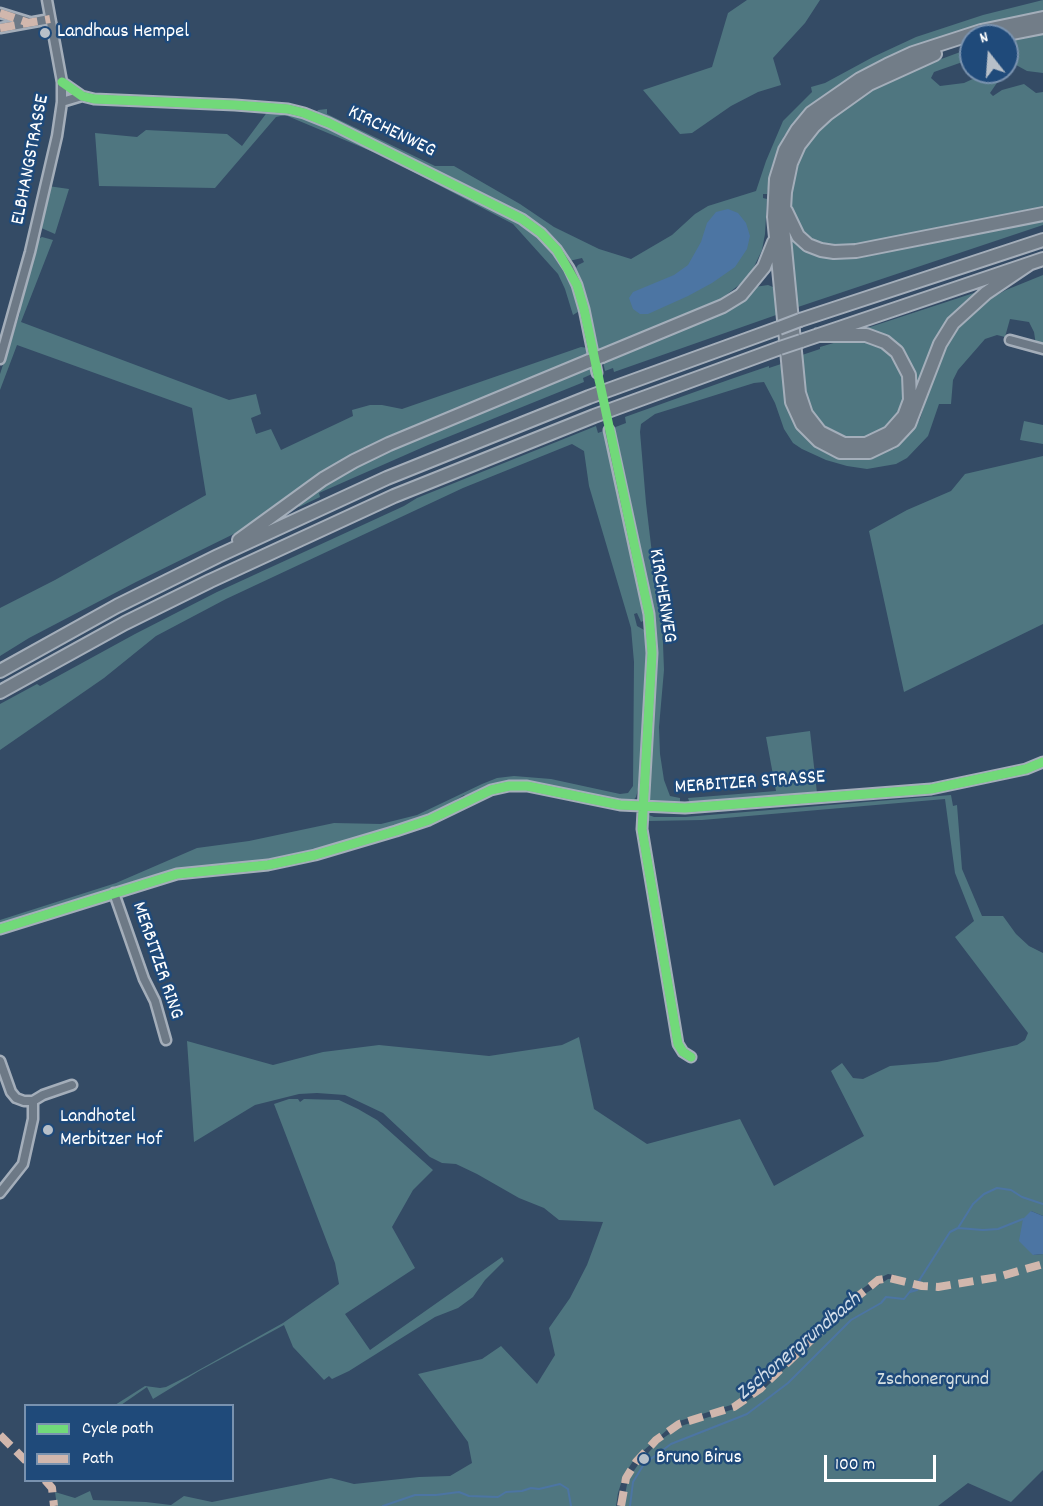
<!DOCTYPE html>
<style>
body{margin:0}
#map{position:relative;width:1043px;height:1506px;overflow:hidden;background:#344b65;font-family:Dekko,sans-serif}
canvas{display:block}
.legend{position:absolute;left:24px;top:1404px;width:210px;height:78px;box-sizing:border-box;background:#1f4a7a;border:2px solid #7992af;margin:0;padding:8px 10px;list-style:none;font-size:18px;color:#fff}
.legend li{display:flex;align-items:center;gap:12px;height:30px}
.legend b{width:30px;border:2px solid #7992af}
.north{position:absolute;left:959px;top:24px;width:60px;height:60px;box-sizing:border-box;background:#1f4a7a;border:2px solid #7992af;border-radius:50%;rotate:343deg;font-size:16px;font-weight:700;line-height:24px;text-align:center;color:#fff}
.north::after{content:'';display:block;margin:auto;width:21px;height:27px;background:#b8c0c9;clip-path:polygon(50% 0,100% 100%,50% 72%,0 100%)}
.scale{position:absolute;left:824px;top:1455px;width:112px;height:27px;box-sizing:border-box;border:3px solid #fff;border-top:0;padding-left:8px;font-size:18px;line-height:21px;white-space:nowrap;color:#fff;-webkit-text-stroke:4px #1f4a7a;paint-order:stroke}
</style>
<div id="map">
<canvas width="1043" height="1506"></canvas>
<ul class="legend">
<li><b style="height:8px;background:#71d979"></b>Cycle path</li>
<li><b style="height:8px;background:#d1b7ad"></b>Path</li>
</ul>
<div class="north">N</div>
<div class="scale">100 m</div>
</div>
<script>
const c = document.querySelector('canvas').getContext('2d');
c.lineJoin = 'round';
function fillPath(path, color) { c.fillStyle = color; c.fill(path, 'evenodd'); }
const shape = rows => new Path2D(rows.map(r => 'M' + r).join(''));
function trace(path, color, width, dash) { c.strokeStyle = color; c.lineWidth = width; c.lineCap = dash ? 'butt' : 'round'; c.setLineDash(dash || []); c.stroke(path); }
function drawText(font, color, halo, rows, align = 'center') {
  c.font = font + ' Dekko,sans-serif'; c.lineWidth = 5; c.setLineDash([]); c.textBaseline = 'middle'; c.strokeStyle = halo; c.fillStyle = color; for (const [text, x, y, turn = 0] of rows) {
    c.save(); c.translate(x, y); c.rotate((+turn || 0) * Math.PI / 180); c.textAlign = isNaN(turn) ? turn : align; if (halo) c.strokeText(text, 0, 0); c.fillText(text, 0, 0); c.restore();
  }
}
fillPath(shape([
 [747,0,820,0,805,23,773,58,781,85,758,92,731,106,692,133,680,134,643,90,712,67,728,13],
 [1043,0,1043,13,856,76,817,101,800,116,784,136,779,148,772,166,767,194,763,194,763,198,767,199,765,234,762,250,752,271,744,281,721,299,597,351,587,308,574,271,578,265,584,262,582,258,569,261,561,249,505,206,321,116,317,112,318,110,327,109,327,114,435,166,454,166,520,204,554,227,599,249,631,259,672,235,695,214,708,206,756,191,766,161,783,121,812,92,811,87,825,83,873,57,916,37,983,15],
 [1043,31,1043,73,1027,71,1007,60,1007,39],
 [971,48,971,59,934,72,931,78,940,86,964,83,986,73,998,74,1001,77,990,93,993,96,1002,90,1024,84,1036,93,1043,92,1043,210,847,249,830,249,803,236,794,223,790,204,792,177,803,147,817,129,849,103,873,89,917,68],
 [268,111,286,112,317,121,519,221,537,234,555,254,573,285,581,310,573,315,565,289,558,274,513,224,385,157,285,115,276,117,215,188,99,186,95,133,137,137,146,130,227,134,242,146],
 [48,186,69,189,55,234,39,227],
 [1043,216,1043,225,795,308,788,244,790,228,820,254],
 [42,237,53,240,21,322,229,400,256,394,261,414,251,418,256,434,271,429,281,450,353,416,352,410,370,405,382,405,402,409,581,347,588,348,589,354,389,438,252,525,136,582,29,638,0,656,0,608,55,580,206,495,192,408,17,345,0,390,0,374,20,313,19,304,36,240],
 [1043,275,1043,346,1036,345,1034,332,1029,322,1010,319,1005,337,997,335,985,339,958,370,953,380,951,404,939,404,928,436,907,458,896,464,867,469,847,466,826,460,802,449,793,443,784,429,775,403,764,382,754,383,655,414,641,424,640,432,646,503,653,562,662,618,664,670,659,727,660,754,664,780,670,796,680,798,680,805,651,803,646,795,646,786,655,687,655,656,613,428,626,423,625,417,731,379,769,366,769,368,784,363,810,439,896,445,893,450,910,434,920,419,939,360,957,330,986,301,1006,290],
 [768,285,778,289,779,314,614,372,613,368,605,371,603,362,652,342,652,340,743,297,755,287],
 [983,290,969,302,914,402,909,368,861,330],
 [854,337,888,348,903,369,905,406,889,430,861,442,827,434,808,411,799,356,820,349,820,347],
 [590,367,592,374,583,378,584,382,428,445,319,493,320,497,299,507,298,505,335,479,391,448],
 [1024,421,1043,425,1043,444,1020,440],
 [596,426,598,433,606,430,645,620,641,622,637,613,634,614,637,626,646,631,647,682,639,786,636,797,632,802,530,783,467,798,464,795,456,800,457,803,426,817,315,850,266,862,198,868,176,871,119,887,0,926,0,920,116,883,197,848,249,841,334,823,381,824,417,815,482,784,497,778,514,776,551,779,620,794,628,793,633,786,634,662,631,628,589,486,584,451,572,444,463,488,226,599,156,636,104,678,0,750,0,704,37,684,40,686,135,634,217,592,404,506,417,498],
 [1043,456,1043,624,904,692,869,531,907,510,951,491,965,474],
 [810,731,817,793,690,804,688,798,776,791,766,737],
 [951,795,953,806,957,805,962,869,982,916,1003,916,1016,934,1029,946,1043,953,1043,1216,1031,1211,1033,1255,1043,1254,1043,1470,1011,1502,968,1483,938,1506,623,1506,628,1479,640,1462,659,1441,681,1426,737,1408,764,1389,854,1301,888,1279,895,1279,895,1275,888,1274,873,1281,851,1297,760,1386,731,1405,676,1422,635,1458,623,1477,618,1493,616,1506,57,1506,55,1492,75,1498,90,1491,93,1500,146,1502,171,1505,184,1496,212,1502,331,1478,354,1484,419,1477,450,1476,472,1463,468,1442,418,1374,482,1359,501,1346,537,1384,555,1355,549,1328,570,1298,587,1265,603,1222,559,1220,544,1208,519,1198,477,1174,456,1164,442,1163,430,1157,383,1113,345,1095,317,1093,299,1094,255,1105,194,1142,187,1041,273,1065,323,1052,379,1045,489,1056,562,1045,579,1037,594,1109,647,1144,740,1119,774,1186,864,1136,831,1071,842,1063,853,1078,863,1079,890,1066,937,1062,1017,1045,1025,1040,1028,1033,955,937,974,921,955,873,945,799,702,820,648,821,647,833,650,857,643,829,646,814,654,817,685,817],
 [289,1099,298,1099,300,1102,304,1099,339,1100,358,1109,377,1120,433,1170,413,1190,392,1227,415,1268,345,1314,370,1350,502,1257,504,1261,485,1280,473,1297,458,1308,435,1317,349,1371,332,1379,329,1376,324,1380,293,1347,284,1325,199,1371,153,1399,147,1387,121,1405,115,1405,145,1386,160,1388,166,1387,188,1376,283,1323,339,1284,335,1263,274,1104]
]), '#4f7680');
fillPath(shape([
 [728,209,738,213,746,223,750,236,747,249,735,267,712,283,688,296,648,314,640,314,633,309,629,298,633,292,674,275,688,265,701,242,707,223,716,212],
 [1031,1211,1043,1216,1043,1254,1033,1255,1019,1241,1023,1219]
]), '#4c75a3');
trace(shape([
 [958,1228,983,1230,998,1229,1023,1219,1024,1220],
 [910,1292,917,1290,920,1280],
 [383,1506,415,1495,436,1495,459,1492,469,1496,498,1497,506,1492,522,1491,531,1488,539,1489,560,1484,568,1489,571,1506],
 [630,1506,633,1482,644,1464,671,1444,747,1414,788,1383,851,1320,881,1303,886,1297,904,1299,920,1279,950,1232,958,1228,973,1204,984,1194,997,1188,1011,1190,1022,1197,1043,1204]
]), '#4c75a3', 2);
trace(shape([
 [597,373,609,430]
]), '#52667c', 8, [8, 4]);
const minor = shape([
 [0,13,29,22],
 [0,28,50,19],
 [62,82,82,96,94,99,235,105,288,109,304,113,329,123,522,219,541,233,557,250,569,268,577,285,584,309,597,373],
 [62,102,82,96],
 [1010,340,1043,349],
 [0,359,30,252,57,136,62,102,62,82,47,0],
 [609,430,649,614,652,653,642,829,678,1044,683,1052,691,1057],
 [114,893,144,979,155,1001,166,1040],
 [0,929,177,874,268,865,315,855,396,831,429,820,491,790,509,786,527,786,620,805,685,808,931,789,1026,769,1043,762],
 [0,1061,11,1092,16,1098,24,1101,33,1101,43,1095,72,1085],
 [0,1193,23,1164,33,1119,33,1101]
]);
const highway = shape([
 [997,36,1043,27],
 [786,211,798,236,808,245,821,250,834,252,856,251,1043,214],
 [1029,264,986,293,953,323,940,344,909,424,894,440,869,452,840,452,819,441,802,424,792,402,774,217,776,179,785,150,797,130,811,113,860,79,887,65,913,53,981,31,1043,18],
 [800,320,1043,240],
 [818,335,866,335,885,342,897,352,909,375,910,400,904,416,889,433,866,444,844,444,820,432,806,414,799,393,783,227,785,192,791,163,799,145,814,126,827,114,869,84,935,54],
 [801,341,1043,259],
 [602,356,723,306,741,295,764,267,774,242],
 [239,540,323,479,354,461,389,444,589,361],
 [0,671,117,606,218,556,387,478,589,397,779,328],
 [0,692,125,623,210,581,394,496,594,416,780,348]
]);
trace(minor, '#a4aeba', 13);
trace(highway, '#a4aeba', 16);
trace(minor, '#6d7986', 8);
trace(highway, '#727d88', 12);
const highwayBridge = shape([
 [779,328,800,320],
 [780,348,801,341],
 [589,361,602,356]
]);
trace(highwayBridge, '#a4aeba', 16, []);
trace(highwayBridge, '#727d88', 12);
trace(shape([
 [0,13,29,23],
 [0,28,50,19],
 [0,1435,26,1461],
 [45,1480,52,1488,54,1506],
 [621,1506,626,1478,636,1462,656,1440,679,1424,734,1407,760,1389,852,1301,878,1280,889,1278,922,1286,938,1287,998,1277,1043,1264]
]), '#d1b7ad', 8, [15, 8]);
trace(shape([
 [62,82,82,96,94,99,235,105,288,109,304,113,329,123,522,219,541,233,557,250,577,285,584,309,649,614,652,653,642,829,678,1044,683,1052,691,1057],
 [0,929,177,874,268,865,315,855,396,831,429,820,491,790,509,786,527,786,620,805,685,808,931,789,1026,769,1043,762]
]), '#71d979', 9);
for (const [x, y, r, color] of [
 [45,33,6,"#b8c0c9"],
 [48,1130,6,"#b8c0c9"],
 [644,1459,6,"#b8c0c9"]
]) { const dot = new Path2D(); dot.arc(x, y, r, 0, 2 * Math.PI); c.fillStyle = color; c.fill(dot); trace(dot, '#1f4a7a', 2); }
drawText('20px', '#fff', '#1f4a7a', [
 ["Landhaus Hempel",57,33],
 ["Landhotel",60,1118],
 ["Merbitzer Hof",60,1141],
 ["Bruno Birus",656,1459]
], 'left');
drawText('20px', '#fff', '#1f4a7a', [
 ["KIRCHENWEG",391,133,26],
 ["ELBHANGSTRASSE",32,160,-79],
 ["KIRCHENWEG",661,596,81],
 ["MERBITZER STRASSE",750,784,-4],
 ["MERBITZER RING",156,961,71]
]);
drawText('20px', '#d4dee0', '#1f4a7a', [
 ["Zschonergrund",933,1381]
]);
drawText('italic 21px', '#d3deea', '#1f4a7a', [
 ["Zschonergrundbach",800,1348,-40]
]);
</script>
